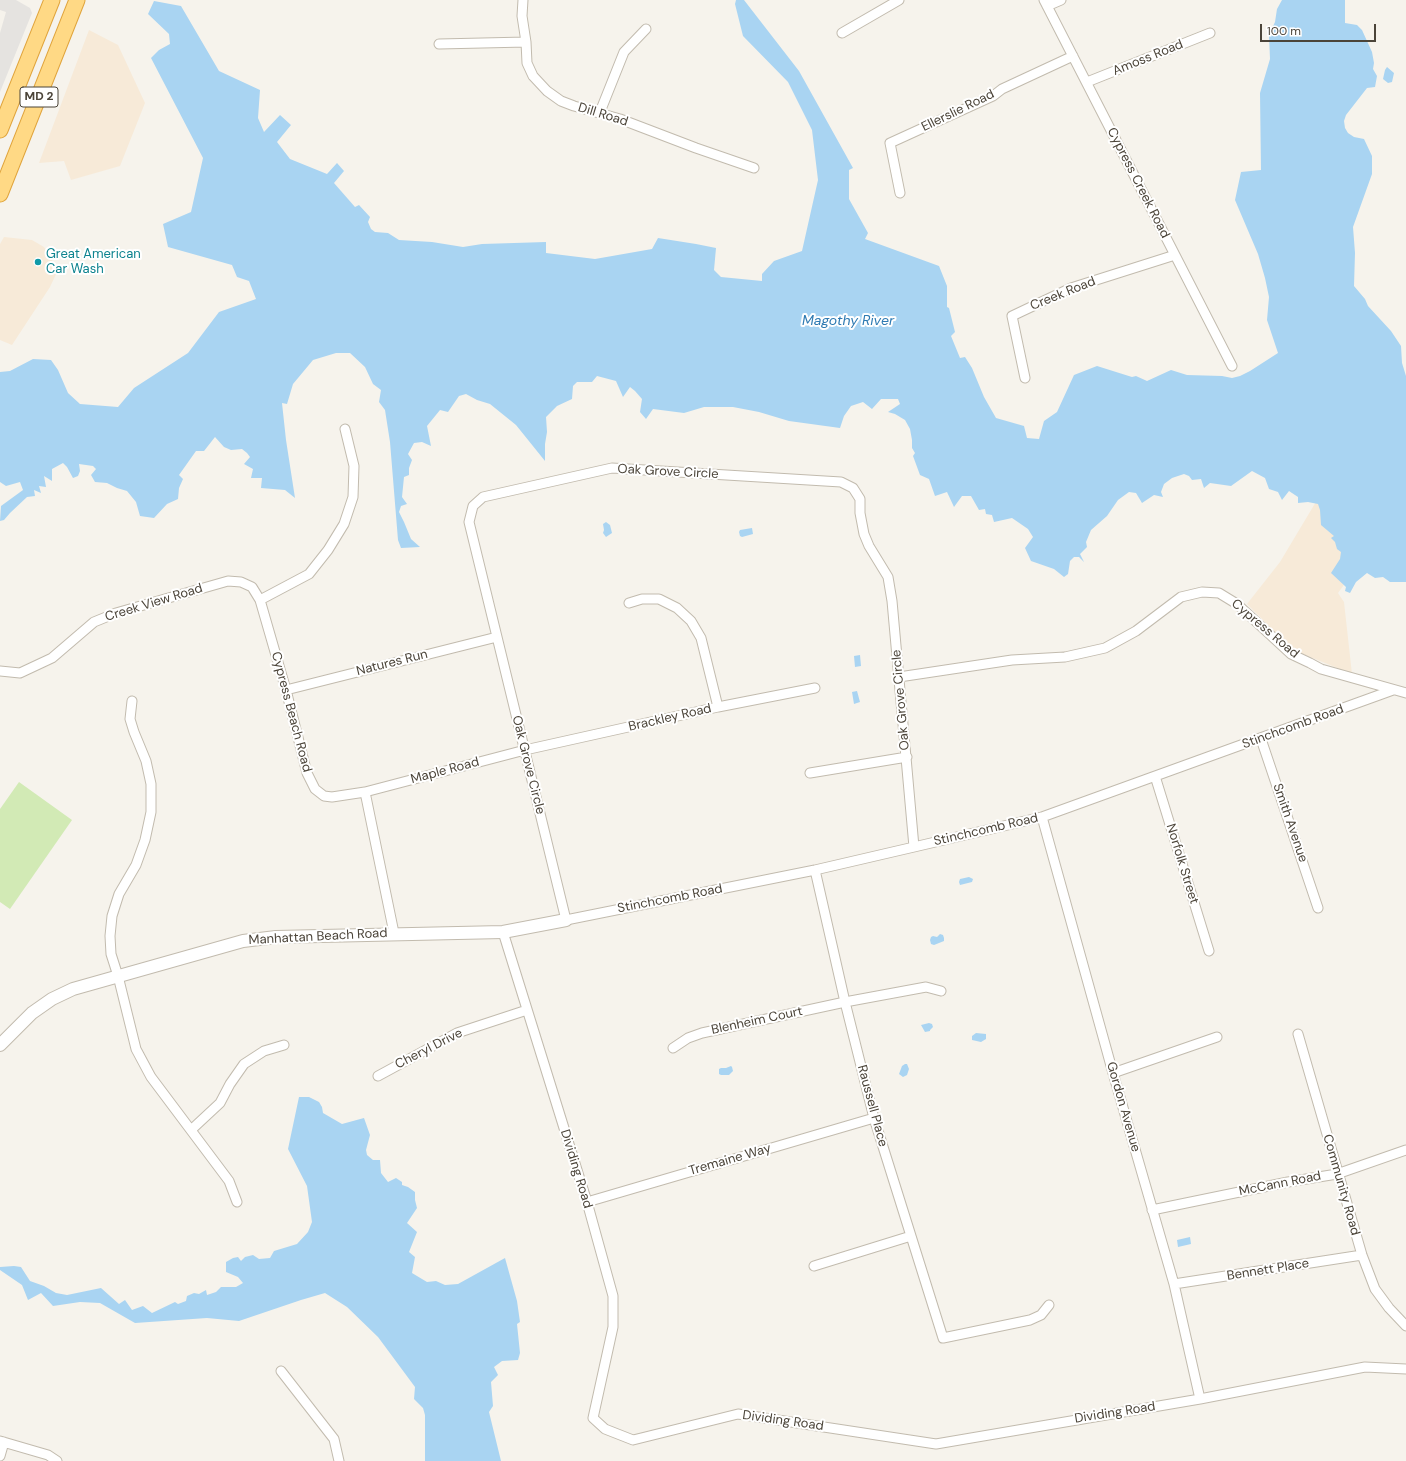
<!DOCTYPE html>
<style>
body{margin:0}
#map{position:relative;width:1406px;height:1461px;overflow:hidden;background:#f6f3ec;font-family:"DM Sans",sans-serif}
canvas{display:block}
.scale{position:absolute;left:1260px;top:24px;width:116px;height:18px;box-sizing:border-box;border:2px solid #4b4439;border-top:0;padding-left:5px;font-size:12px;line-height:14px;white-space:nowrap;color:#4b4439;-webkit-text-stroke:3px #fff;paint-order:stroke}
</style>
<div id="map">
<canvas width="1406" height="1461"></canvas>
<div class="scale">100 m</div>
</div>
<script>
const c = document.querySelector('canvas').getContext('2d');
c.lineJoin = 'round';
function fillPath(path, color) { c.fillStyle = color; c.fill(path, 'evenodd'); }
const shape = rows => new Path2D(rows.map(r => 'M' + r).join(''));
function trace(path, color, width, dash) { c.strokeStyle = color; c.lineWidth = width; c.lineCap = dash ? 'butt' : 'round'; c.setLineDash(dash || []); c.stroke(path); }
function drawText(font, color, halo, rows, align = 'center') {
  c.font = font + ' "DM Sans",sans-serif'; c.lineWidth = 4; c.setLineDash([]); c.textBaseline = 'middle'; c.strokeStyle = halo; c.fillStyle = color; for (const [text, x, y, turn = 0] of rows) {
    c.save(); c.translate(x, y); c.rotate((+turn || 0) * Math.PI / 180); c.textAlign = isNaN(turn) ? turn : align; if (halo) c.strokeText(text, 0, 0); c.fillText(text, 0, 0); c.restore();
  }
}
fillPath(shape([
 [89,30,118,45,145,103,120,166,71,180,64,161,39,163],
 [4,237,32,240,44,247,58,270,50,287,12,345,0,340,0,244],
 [1329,480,1406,500,1338,593,1344,602,1352,674,1293,650,1247,604,1280,562]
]), '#f7ead8');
fillPath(shape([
 [19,782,72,820,10,909,0,902,0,809]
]), '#d2eab5');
fillPath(shape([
 [0,0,16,0,30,8,32,13,0,92,0,33,6,12,0,10]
]), '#e5e3e0');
fillPath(shape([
 [736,0,744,0,799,71,853,168,849,170,849,199,868,233,865,239,939,266,947,286,947,307,949,308,955,332,951,336,960,358,965,357,972,368,984,397,996,418,1024,426,1027,438,1039,439,1044,421,1057,412,1074,375,1097,366,1132,377,1136,376,1147,381,1171,370,1187,375,1222,376,1232,378,1240,376,1250,371,1278,353,1267,320,1269,297,1265,278,1258,254,1235,200,1241,172,1261,170,1260,93,1270,59,1269,35,1275,22,1277,9,1282,0,1345,0,1345,23,1357,25,1362,30,1372,52,1374,63,1373,69,1377,76,1375,87,1367,88,1346,115,1344,121,1345,128,1348,133,1354,137,1364,139,1372,156,1372,174,1353,227,1355,253,1354,286,1365,299,1368,306,1391,331,1401,346,1402,363,1406,376,1406,582,1390,582,1383,577,1375,578,1367,573,1356,582,1350,593,1345,591,1346,587,1331,573,1340,559,1341,552,1337,549,1335,542,1331,538,1334,536,1321,525,1320,510,1318,504,1308,502,1298,503,1298,497,1289,491,1282,500,1278,492,1269,489,1265,478,1252,471,1231,486,1210,483,1204,488,1201,479,1192,480,1189,476,1184,474,1172,478,1164,484,1161,492,1163,497,1154,495,1142,503,1136,493,1129,492,1118,500,1107,516,1091,530,1086,542,1087,547,1080,554,1084,562,1079,557,1074,557,1070,561,1068,574,1064,577,1054,569,1031,561,1025,548,1033,537,1028,529,1012,518,994,522,992,515,986,514,985,509,979,510,971,496,962,496,954,507,947,492,935,496,929,479,920,475,913,456,915,453,912,448,912,440,910,429,905,420,895,414,888,412,900,404,898,399,881,399,872,409,863,402,851,406,844,416,840,428,789,421,759,412,733,407,704,407,684,413,653,409,646,419,640,412,642,399,635,391,630,387,623,397,616,381,597,376,592,382,577,382,573,386,572,399,557,406,546,417,547,432,545,444,545,461,516,425,490,404,477,400,466,394,459,396,448,412,440,410,427,426,431,446,422,442,414,443,408,454,412,460,409,468,409,475,404,477,402,497,407,504,401,506,399,512,404,522,411,539,420,547,401,548,398,540,390,442,385,410,379,402,381,390,373,384,365,367,350,353,336,353,313,360,293,384,287,404,282,403,286,440,295,498,285,490,261,488,262,478,251,478,253,469,244,464,250,457,247,453,242,449,231,450,224,447,215,437,204,451,196,451,179,475,183,479,179,488,178,499,167,504,154,518,140,516,136,502,127,491,117,488,107,483,95,482,91,475,96,469,93,466,79,464,80,471,78,476,73,478,67,467,63,463,52,469,52,481,44,476,46,487,39,486,41,493,34,490,35,496,27,497,10,513,4,520,0,521,1,506,23,490,20,482,6,486,0,482,0,372,10,371,33,359,51,360,58,370,68,393,80,404,118,407,134,388,188,353,219,312,256,299,249,281,237,277,232,265,168,247,163,224,191,212,203,158,151,58,159,50,170,44,169,34,148,14,154,1,181,6,219,71,260,90,258,118,264,132,280,115,291,125,277,142,290,159,327,174,337,163,344,171,334,183,355,207,359,205,370,217,368,222,371,229,375,232,388,233,399,240,432,242,463,247,482,244,546,242,546,253,595,259,652,249,658,238,696,244,716,248,714,270,721,277,762,281,762,274,774,261,802,251,818,180,812,130,788,82,743,36,735,4],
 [1387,67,1394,73,1392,82,1388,83,1383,79,1385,70],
 [606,522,610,525,612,533,606,537,603,533,604,530,603,524],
 [752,528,753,534,742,537,740,536,739,532,740,530],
 [860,655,861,666,855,667,854,656],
 [857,691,860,702,854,704,852,692],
 [969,877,973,879,972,882,960,885,959,882,960,879],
 [940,934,943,935,944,938,944,941,934,945,931,944,930,940,931,937,933,936,937,937],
 [929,1023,932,1024,933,1027,930,1030,930,1031,925,1032,921,1025],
 [976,1033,986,1034,986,1039,981,1042,972,1040,972,1036],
 [905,1064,907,1064,909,1069,907,1075,903,1077,899,1074,902,1066],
 [731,1066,732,1067,733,1071,729,1075,721,1075,719,1074,719,1069,721,1068,726,1068],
 [299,1097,309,1097,319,1102,322,1107,323,1113,342,1124,364,1118,370,1135,366,1150,367,1155,373,1160,380,1160,381,1173,388,1182,396,1178,402,1182,402,1185,408,1187,415,1192,415,1200,417,1208,407,1223,417,1232,409,1252,415,1257,412,1273,427,1282,436,1281,445,1285,458,1284,505,1258,517,1301,520,1322,517,1324,520,1353,518,1360,502,1361,494,1367,498,1375,491,1382,493,1406,489,1412,501,1461,425,1461,425,1415,423,1408,414,1399,415,1387,378,1337,347,1307,325,1293,301,1300,239,1321,207,1318,135,1323,100,1303,80,1302,53,1306,41,1293,28,1300,22,1285,0,1270,0,1267,14,1266,21,1267,30,1281,44,1286,56,1293,67,1295,101,1288,119,1304,125,1300,132,1310,143,1306,152,1313,175,1302,178,1304,186,1301,187,1296,194,1293,199,1294,206,1290,207,1295,216,1292,221,1287,236,1287,243,1283,238,1277,226,1272,226,1262,233,1258,238,1257,241,1261,245,1257,253,1255,259,1259,270,1258,274,1251,297,1244,308,1232,312,1222,307,1186,288,1149],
 [1190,1237,1191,1244,1178,1247,1177,1240]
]), '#a9d4f2');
const minor = shape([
 [523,0,522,16,526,42,527,63,533,76,547,91,561,101,574,106,620,119,696,148,754,168],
 [1044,0,1232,366],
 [1047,6,1061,0],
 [842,33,899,0],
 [439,44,526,42],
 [1087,82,1210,33],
 [600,112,624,52,646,29],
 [900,193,890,143,993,96,1002,89,1073,56],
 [1025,378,1012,316,1071,288,1175,255],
 [260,600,309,574,328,550,344,524,353,497,354,466,345,429],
 [629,603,642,599,659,599,677,608,691,621,701,638,718,707],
 [0,671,20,673,52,658,94,622,116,613,228,581,241,582,252,587,260,600,286,690,307,773,315,789,324,796,332,797,365,792,394,933],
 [899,677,1012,660,1065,657,1105,648,1136,631,1181,597,1202,592,1219,593,1237,604,1291,654,1310,663,1321,669,1406,693],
 [286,690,497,637],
 [132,701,130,719,134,732,146,761,151,784,151,812,145,840,136,865,119,894,112,916,110,936,111,954,118,976,136,1049,151,1077,229,1181,237,1202],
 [1261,739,1318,908],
 [810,773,907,757],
 [1155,776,1209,951],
 [365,792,525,750,718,707,815,688],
 [1042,817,1113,1073,1174,1284,1200,1399],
 [914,847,892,601,888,577,869,546,864,534,860,513,860,499,853,488,841,482,612,468,483,497,473,506,469,522,566,920,815,870,914,847,1042,817,1393,690],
 [815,870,845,1002,874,1118,943,1338,1030,1320,1041,1315,1049,1305],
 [503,932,587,1202,613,1296,613,1327,593,1418,605,1429,633,1440,738,1414,936,1444,1200,1399,1365,1367,1406,1369],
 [1298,1034,1362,1255,1375,1289,1389,1308,1406,1326],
 [673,1048,688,1038,702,1033,845,1002,926,987,941,991],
 [1113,1073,1217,1037],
 [378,1076,457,1033,527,1010],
 [191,1130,220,1103,230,1084,244,1064,264,1051,284,1045],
 [587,1202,874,1118],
 [1152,1210,1288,1182,1337,1174,1406,1150],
 [814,1266,911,1236],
 [1174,1284,1362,1255],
 [281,1371,334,1439,339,1461],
 [0,1441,48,1455,57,1461],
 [0,1456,4,1442]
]);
const tertiary = shape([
 [0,1045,32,1013,52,999,73,989,243,941,276,937,503,932,566,920]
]);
const trunk = shape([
 [0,130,52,0],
 [0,194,77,0]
]);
trace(minor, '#c2bbae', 11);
trace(tertiary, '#c2bbae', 14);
trace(trunk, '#e0a43c', 17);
trace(minor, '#fff', 9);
trace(tertiary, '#fff', 12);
trace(trunk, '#ffd985', 15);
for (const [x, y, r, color] of [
 [38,262,4,"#0f9aa8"]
]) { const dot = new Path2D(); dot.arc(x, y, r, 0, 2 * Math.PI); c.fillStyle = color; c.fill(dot); trace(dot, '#fff', 1.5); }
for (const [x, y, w] of [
 [39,97,38]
]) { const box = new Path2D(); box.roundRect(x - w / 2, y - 10, w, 20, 3); c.fillStyle = '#fff'; c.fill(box); trace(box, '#4b4439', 1); }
drawText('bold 12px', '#4b4439', null, [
 ["MD 2",39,97]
]);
drawText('13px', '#4b4439', '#fff', [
 ["Amoss Road",1148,58,-22],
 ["Ellerslie Road",958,111,-26],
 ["Dill Road",603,115,17],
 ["Cypress Creek Road",1138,183,63],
 ["Creek Road",1063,294,-22],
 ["Oak Grove Circle",668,472,3],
 ["Creek View Road",154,603,-17],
 ["Cypress Road",1265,629,40],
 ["Natures Run",392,663,-14],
 ["Oak Grove Circle",901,700,-95],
 ["Cypress Beach Road",291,712,75],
 ["Brackley Road",670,718,-13],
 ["Stinchcomb Road",1293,727,-20],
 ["Oak Grove Circle",528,765,76],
 ["Maple Road",445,771,-15],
 ["Smith Avenue",1290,823,71],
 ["Stinchcomb Road",986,830,-13],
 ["Norfolk Street",1182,864,73],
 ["Stinchcomb Road",670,899,-11],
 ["Manhattan Beach Road",318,937,-3],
 ["Blenheim Court",757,1021,-12],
 ["Cheryl Drive",429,1049,-27],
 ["Raussell Place",872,1106,75],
 ["Gordon Avenue",1123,1107,74],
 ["Tremaine Way",730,1160,-16],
 ["Dividing Road",576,1169,73],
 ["McCann Road",1280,1184,-11],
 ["Community Road",1341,1185,74],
 ["Bennett Place",1268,1270,-9],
 ["Dividing Road",1115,1413,-9],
 ["Dividing Road",783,1421,8]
]);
drawText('13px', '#0d838f', '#fff', [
 ["Great American",46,255],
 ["Car Wash",46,270]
], 'left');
drawText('italic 14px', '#2e7ab2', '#fff', [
 ["Magothy River",848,321]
]);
</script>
